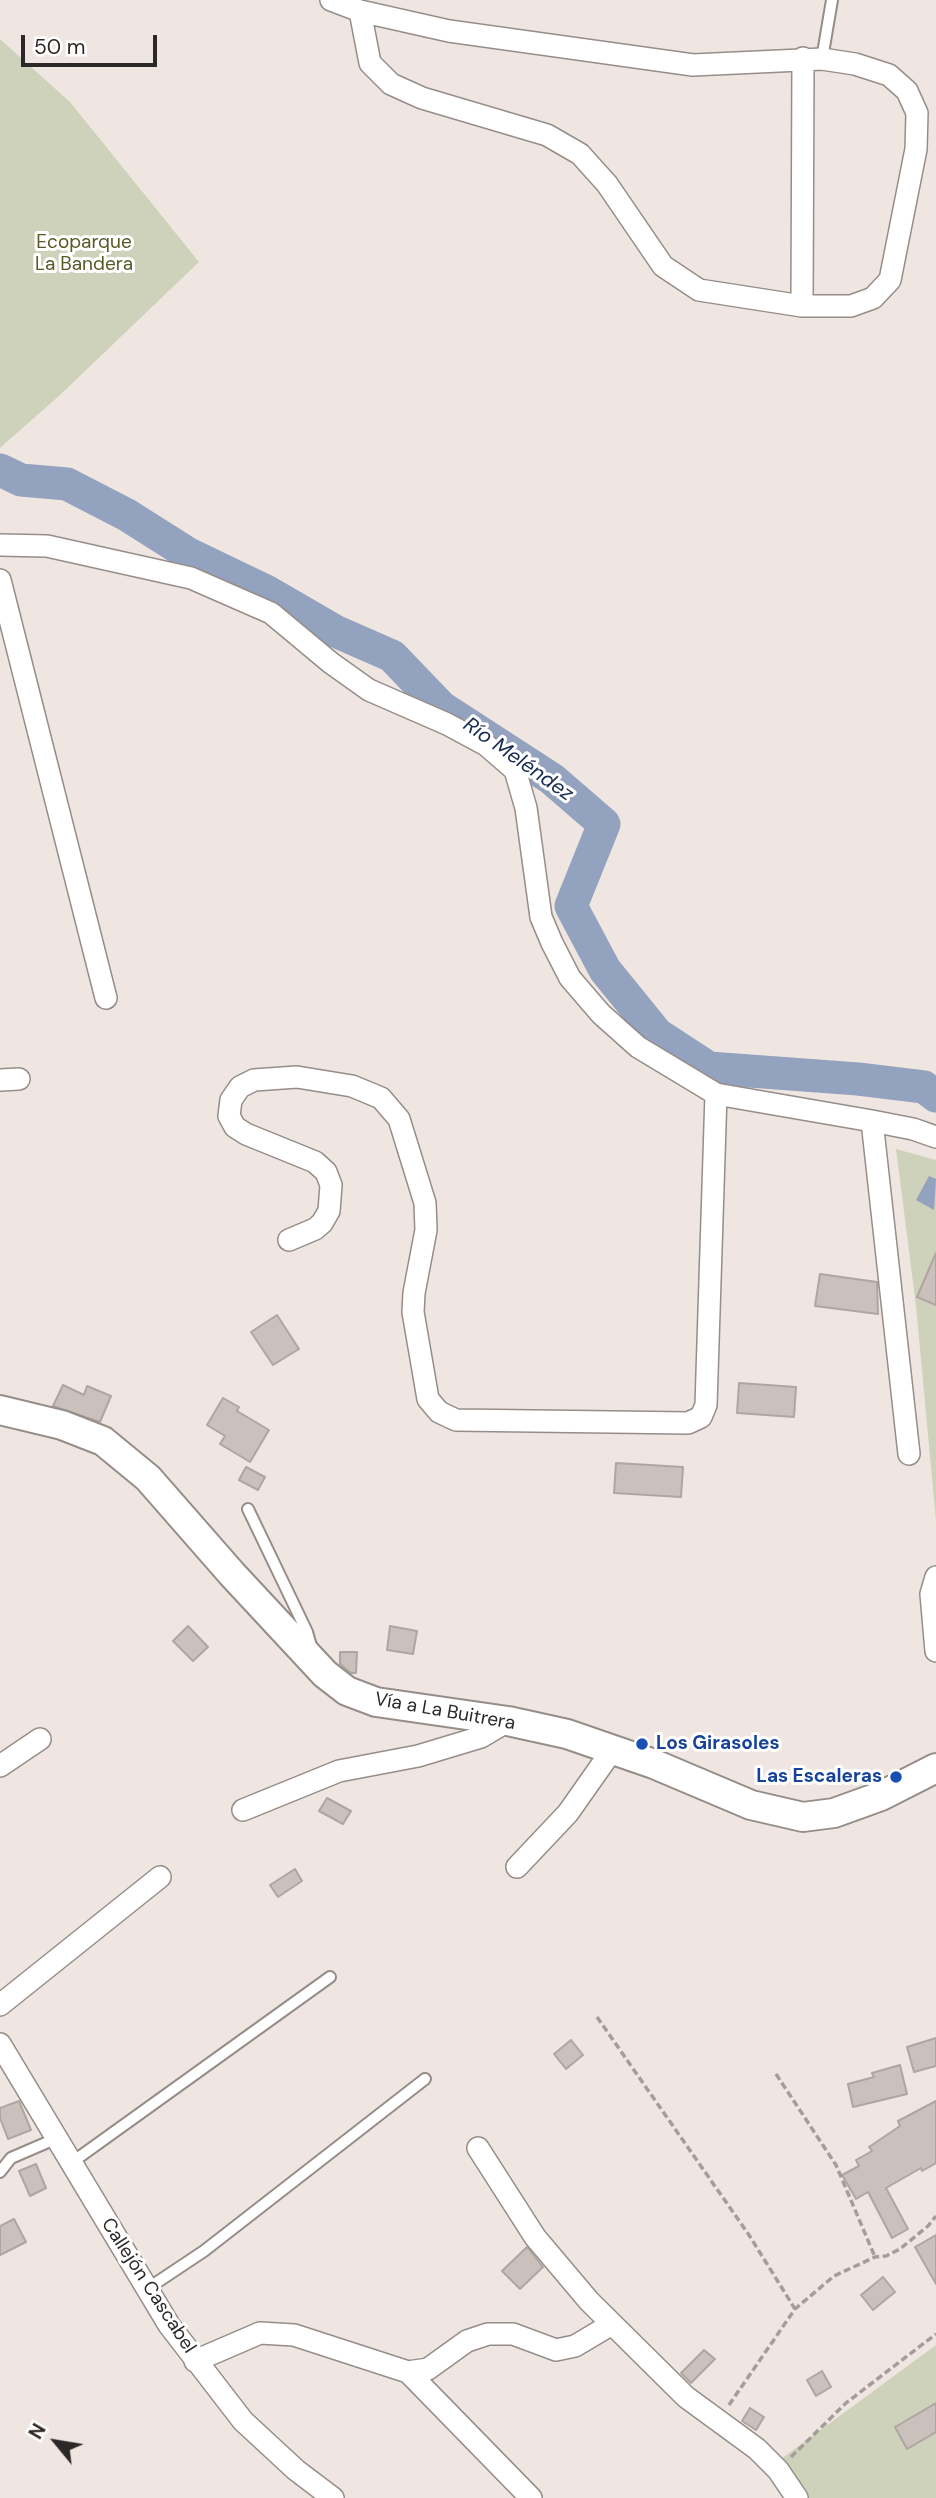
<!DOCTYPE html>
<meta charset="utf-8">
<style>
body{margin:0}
#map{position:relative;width:936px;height:2498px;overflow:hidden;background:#f0e6e1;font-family:"DM Sans",sans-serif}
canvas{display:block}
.north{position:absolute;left:21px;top:2407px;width:70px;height:70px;-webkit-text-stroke:5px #fff;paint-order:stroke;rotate:300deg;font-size:19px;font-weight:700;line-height:28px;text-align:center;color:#2c2827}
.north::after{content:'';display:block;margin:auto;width:24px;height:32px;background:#2c2827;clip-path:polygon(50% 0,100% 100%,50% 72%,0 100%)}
.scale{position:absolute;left:21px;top:35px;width:136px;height:32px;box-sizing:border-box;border:4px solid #2c2827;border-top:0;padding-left:9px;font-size:21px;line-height:24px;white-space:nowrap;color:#2c2827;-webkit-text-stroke:5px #fff;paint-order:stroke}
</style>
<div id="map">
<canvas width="936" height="2498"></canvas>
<div class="north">N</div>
<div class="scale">50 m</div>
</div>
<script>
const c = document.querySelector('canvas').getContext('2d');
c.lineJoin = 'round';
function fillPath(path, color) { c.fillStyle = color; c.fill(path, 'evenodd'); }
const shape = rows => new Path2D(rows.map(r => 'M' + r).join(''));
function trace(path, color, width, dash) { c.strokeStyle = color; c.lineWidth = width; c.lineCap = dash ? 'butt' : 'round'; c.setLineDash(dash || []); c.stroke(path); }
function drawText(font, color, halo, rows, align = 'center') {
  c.font = font + ' "DM Sans",sans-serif'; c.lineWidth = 6; c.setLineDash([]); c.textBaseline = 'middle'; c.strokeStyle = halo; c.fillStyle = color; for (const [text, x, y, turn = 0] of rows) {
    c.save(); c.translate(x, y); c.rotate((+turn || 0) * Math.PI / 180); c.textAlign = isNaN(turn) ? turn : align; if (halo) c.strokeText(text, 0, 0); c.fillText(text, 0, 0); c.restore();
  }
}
fillPath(shape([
 [0,39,70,102,199,262,60,395,0,448],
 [896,1149,936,1160,936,1521,916,1306],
 [936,2345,936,2498,806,2498,781,2459]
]), '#cfd2ba');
fillPath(shape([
 [929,1176,936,1179,934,1210,916,1200]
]), '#93a2be');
trace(shape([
 [0,470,21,480,67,484,127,515,187,553,266,591,335,631,392,656,441,707,552,779,604,824,571,906,605,970,657,1034,709,1068,858,1079,924,1087,936,1096]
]), '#93a2be', 33);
const building = shape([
 [936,1253,936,1305,917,1297,936,1253],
 [820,1274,877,1282,878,1314,815,1306,820,1274],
 [277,1315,299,1349,273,1365,251,1332,277,1315],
 [739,1383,796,1387,794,1417,737,1413,739,1383],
 [63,1385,84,1395,87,1386,111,1396,100,1422,53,1406,63,1385],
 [223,1398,239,1407,237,1411,269,1430,250,1462,220,1444,225,1436,207,1425,223,1398],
 [616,1463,683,1467,681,1497,614,1493,616,1463],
 [246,1467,265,1477,258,1490,239,1480,246,1467],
 [188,1626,208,1647,193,1661,173,1641,188,1626],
 [390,1626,417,1631,413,1654,387,1650,390,1626],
 [340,1652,357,1652,356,1673,351,1673,340,1664,340,1652],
 [327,1798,351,1811,343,1824,319,1811,327,1798],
 [295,1869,302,1881,278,1897,270,1885,295,1869],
 [936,2038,936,2066,914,2072,907,2047,936,2038],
 [571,2040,583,2055,566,2069,554,2054,571,2040],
 [900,2065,907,2094,853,2107,848,2084,874,2077,872,2073,900,2065],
 [19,2101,31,2130,8,2139,0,2118,0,2108,19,2101],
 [936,2101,936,2163,922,2171,921,2168,886,2188,908,2229,892,2238,868,2192,856,2199,842,2175,859,2166,856,2160,872,2151,869,2147,900,2126,898,2121,936,2101],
 [36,2164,46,2188,30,2196,19,2171,36,2164],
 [14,2219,26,2242,0,2255,0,2226,14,2219],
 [936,2235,936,2284,915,2247,936,2235],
 [527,2247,543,2267,520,2289,502,2271,527,2247],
 [883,2277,895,2292,873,2310,861,2295,883,2277],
 [704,2350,715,2359,691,2383,681,2373,704,2350],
 [822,2371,831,2387,816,2396,807,2380,822,2371],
 [936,2403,936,2432,907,2449,895,2427,936,2403],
 [750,2408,764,2417,756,2430,742,2421,750,2408]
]);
fillPath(building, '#cac0bc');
trace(building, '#afa5a1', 2);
const lane = shape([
 [822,59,832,0],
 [248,1509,307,1632,311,1646],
 [71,2163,330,1977],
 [0,2172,11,2158,55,2139],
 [147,2289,204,2251,425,2079]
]);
const street = shape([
 [331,0,360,11,449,31,693,65,822,59,855,64,889,75,907,91,917,113,916,149,890,280,873,298,851,306,802,306,699,290,663,266,607,184,580,154,547,135,422,98,391,84,370,63,360,11],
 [802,306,803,58],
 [0,545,47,546,191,578,271,613,331,663,369,690,447,724,486,745,515,770,526,808,541,917,552,943,570,978,601,1014,638,1047,716,1094,872,1121,913,1129,936,1137],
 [0,580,106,998],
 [0,1080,19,1079],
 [872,1121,909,1454],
 [289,1240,315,1229,322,1223,329,1211,331,1185,326,1172,315,1162,246,1134,235,1127,229,1116,231,1100,240,1087,254,1080,297,1077,352,1086,381,1098,399,1119,425,1203,426,1230,414,1293,413,1312,428,1399,439,1412,456,1420,688,1423,701,1417,706,1405,716,1094],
 [936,1577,931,1594,936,1651],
 [0,1766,40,1739],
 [243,1810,339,1771,418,1756,481,1737,508,1721],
 [517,1867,568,1813,613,1749],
 [0,2005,160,1877],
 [0,2044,169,2325,243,2421,296,2470,333,2498],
 [478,2148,535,2237,589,2301,686,2397,757,2449,778,2470,797,2498],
 [195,2361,260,2333,294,2335,408,2372,531,2498],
 [408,2372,428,2369,467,2341,488,2334,513,2334,556,2350,575,2346,612,2324]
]);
const secondary = shape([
 [0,1410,62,1425,103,1441,148,1478,232,1574,325,1674,347,1691,376,1702,508,1721,567,1734,654,1764,751,1805,803,1817,834,1813,881,1796,936,1768]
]);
trace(lane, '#968d89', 14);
trace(street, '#968d89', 24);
trace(secondary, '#968d89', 32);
trace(shape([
 [597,2017,749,2235,795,2309],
 [776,2074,836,2165,875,2257],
 [729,2405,795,2309,834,2276,875,2257,886,2256,900,2249,928,2226,936,2216],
 [791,2457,846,2403,936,2334]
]), '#a49d99', 3.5, [7, 3.5]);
trace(lane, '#fff', 10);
trace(street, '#fff', 21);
trace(secondary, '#fff', 28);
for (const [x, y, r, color] of [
 [642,1744,7,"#1a4fb4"],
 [896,1777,7,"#1a4fb4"]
]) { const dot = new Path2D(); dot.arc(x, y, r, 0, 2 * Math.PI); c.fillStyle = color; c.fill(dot); trace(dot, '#fff', 2.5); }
drawText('19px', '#565924', '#fff', [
 ["Ecoparque",84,243],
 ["La Bandera",84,265]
]);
drawText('19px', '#2c2827', '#fff', [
 ["Vía a La Buitrera",445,1712,10],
 ["Callejón Cascabel",148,2286,57]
]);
drawText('bold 19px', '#164399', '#fff', [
 ["Los Girasoles",656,1744],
 ["Las Escaleras",882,1777,"right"]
], 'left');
drawText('italic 21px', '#182b52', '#fff', [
 ["Río Meléndez",518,760,35]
]);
</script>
